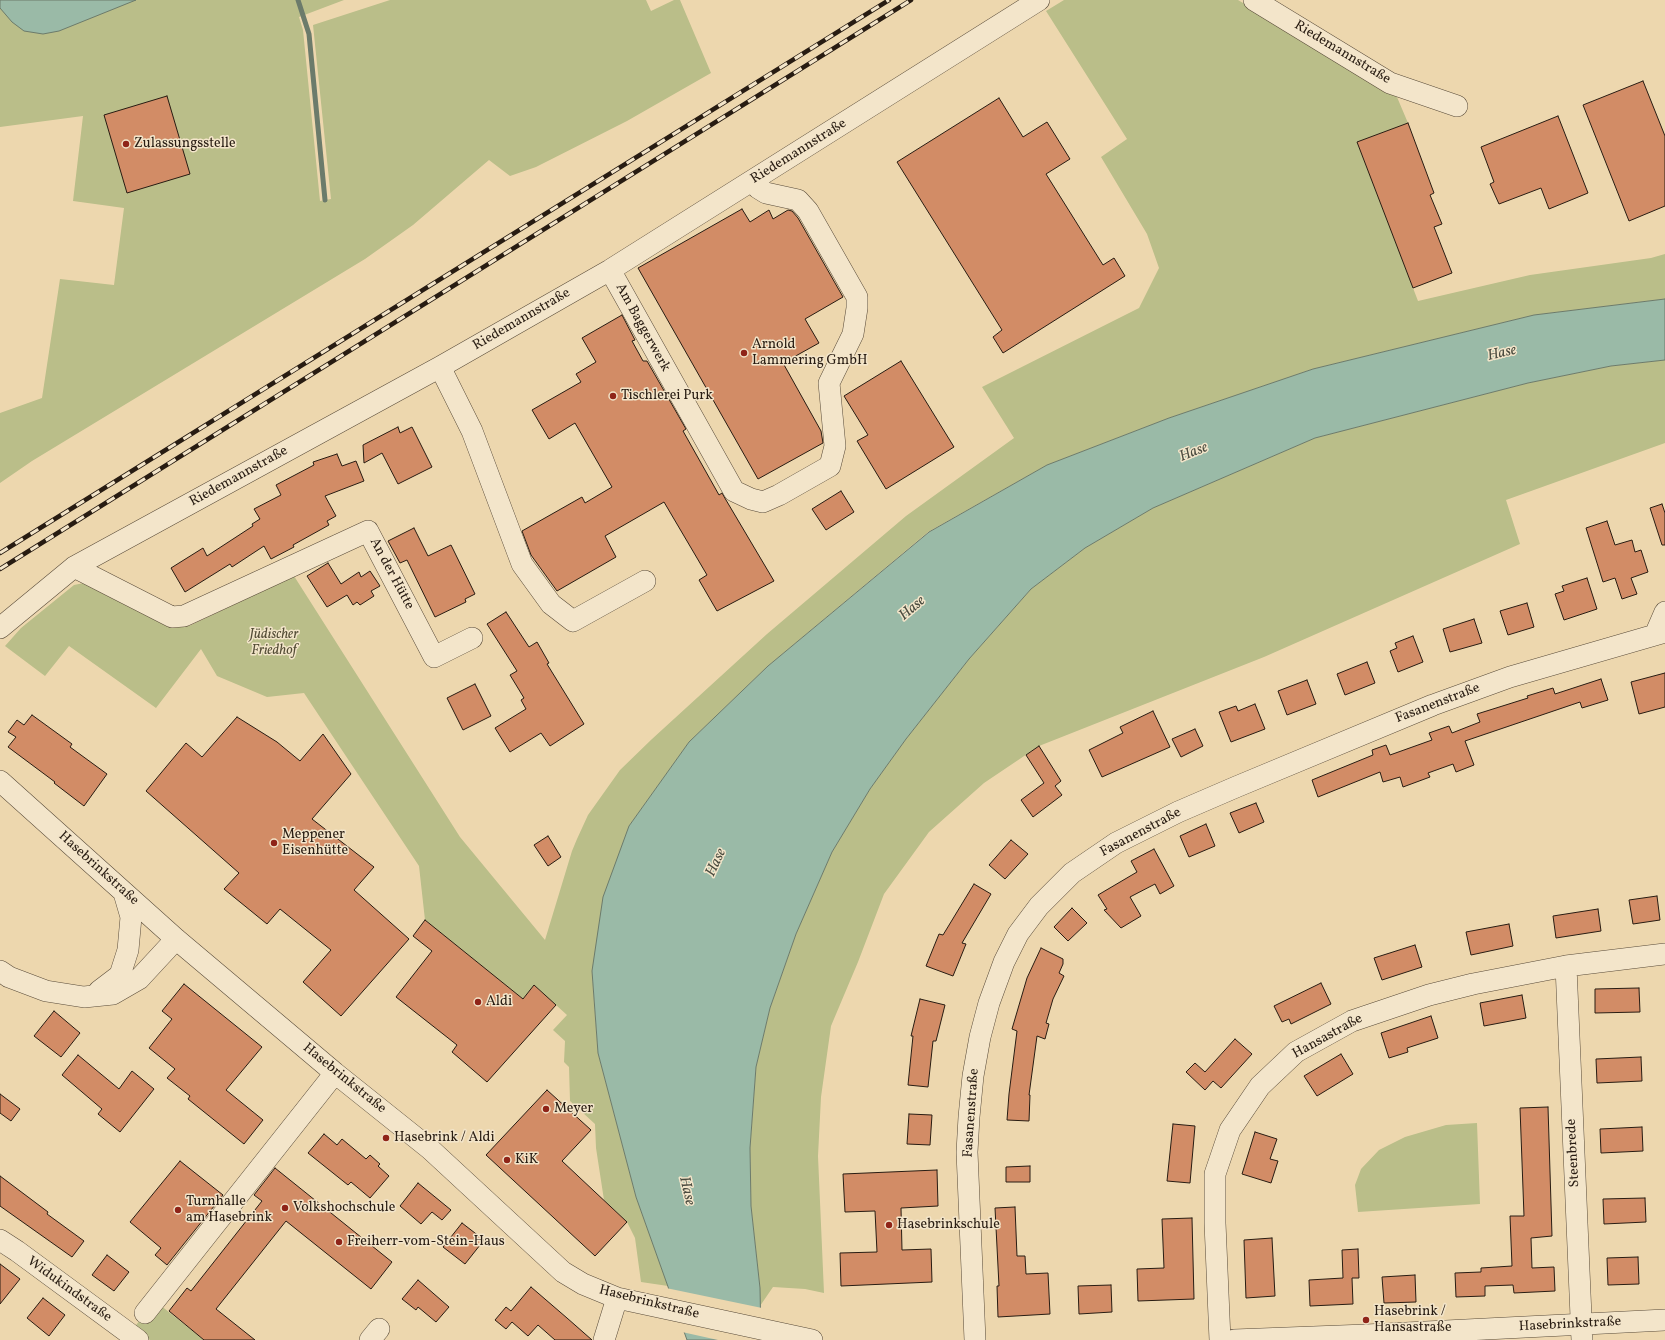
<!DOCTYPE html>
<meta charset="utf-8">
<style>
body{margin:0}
canvas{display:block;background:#edd7ae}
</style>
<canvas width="1665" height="1340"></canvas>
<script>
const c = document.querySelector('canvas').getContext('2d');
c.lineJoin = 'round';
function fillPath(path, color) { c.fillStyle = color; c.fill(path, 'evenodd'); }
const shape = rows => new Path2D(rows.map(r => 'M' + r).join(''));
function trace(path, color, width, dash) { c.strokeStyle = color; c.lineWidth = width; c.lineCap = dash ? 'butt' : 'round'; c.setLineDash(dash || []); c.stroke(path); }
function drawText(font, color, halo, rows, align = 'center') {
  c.font = font + ' Vollkorn,serif'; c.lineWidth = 3; c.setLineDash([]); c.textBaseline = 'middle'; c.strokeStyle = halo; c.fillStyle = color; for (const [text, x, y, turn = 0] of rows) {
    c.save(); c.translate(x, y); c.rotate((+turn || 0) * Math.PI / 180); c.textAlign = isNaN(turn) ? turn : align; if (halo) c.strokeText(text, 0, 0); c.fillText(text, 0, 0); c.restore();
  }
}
fillPath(shape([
 [0,0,344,0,299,17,303,30,320,201,331,199,313,25,390,0,646,0,651,11,674,0,680,0,711,73,627,121,536,167,510,176,489,160,413,225,365,259,32,461,0,483,0,413,42,398,60,279,114,285,124,208,73,201,83,116,0,127],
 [1064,0,1238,0,1382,86,1394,90,1408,123,1357,142,1418,301,1530,275,1651,258,1665,254,1665,299,1534,315,1313,369,1169,418,1047,465,928,532,768,666,689,742,629,826,592,971,598,1053,636,1197,668,1286,641,1282,635,1238,627,1222,604,1200,596,1148,595,1124,570,1101,569,1067,564,1062,565,1041,553,1030,567,1015,534,985,523,999,425,920,419,866,304,693,267,697,217,676,201,649,156,708,69,646,45,676,5,646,21,628,74,585,84,583,171,628,189,626,294,576,460,837,545,940,572,851,577,839,588,815,620,770,652,739,767,634,906,516,1014,438,982,387,1139,308,1159,268,1147,234,1101,157,1127,139,1046,11],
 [1665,360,1665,443,1506,500,1520,544,1264,657,1039,746,984,783,929,832,884,894,858,962,831,1026,821,1097,818,1156,824,1293,805,1289,773,1287,760,1306,760,1288,751,1206,750,1148,756,1067,770,1008,796,934,832,852,870,789,906,739,969,659,1031,589,1085,548,1153,508,1315,438,1528,383,1611,366],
 [1477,1123,1480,1204,1358,1212,1355,1185,1361,1169,1379,1150,1405,1137,1446,1125],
 [155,1301,204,1340,150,1340,133,1329]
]), '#babe89');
const water = shape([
 [0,0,136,0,59,31,43,34,24,31,12,22,0,8,0,0],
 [1665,299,1665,360,1611,366,1528,383,1315,438,1153,508,1085,548,1031,589,969,659,906,739,870,789,832,852,796,934,770,1008,756,1067,750,1148,751,1206,760,1288,761,1340,687,1340,636,1197,598,1053,592,971,603,897,629,826,689,742,768,666,929,532,1047,465,1169,418,1313,369,1534,315,1665,299]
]);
fillPath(water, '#9abaa7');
trace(water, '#6c7b6b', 1);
fillPath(shape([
 [666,1288,762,1308,763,1340,718,1340,682,1332]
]), '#edd7ae');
trace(shape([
 [298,0,309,34,325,200]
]), '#6c7b6b', 5);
const building = shape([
 [1643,81,1665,136,1665,206,1629,221,1583,105,1643,81],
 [167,96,190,174,127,193,104,115,167,96],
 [999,98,1023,137,1047,122,1070,159,1046,174,1103,265,1114,258,1125,276,1003,353,993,337,1002,330,897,162,999,98],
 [1558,116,1588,193,1549,209,1541,188,1499,204,1490,184,1494,182,1481,147,1558,116],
 [1408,123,1434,193,1430,195,1442,224,1434,227,1452,273,1413,288,1357,142,1408,123],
 [742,209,750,222,769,210,773,219,788,210,792,211,798,218,843,297,805,319,819,343,783,363,821,431,823,443,758,479,638,268,742,209],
 [622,315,635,340,632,341,643,361,647,361,686,429,683,431,719,495,722,493,726,500,774,581,717,611,699,580,707,575,664,502,605,536,616,557,557,591,531,555,522,531,582,497,585,503,612,487,575,423,549,439,532,410,581,382,576,374,596,362,582,338,622,315],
 [901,361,954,447,886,489,857,441,868,435,844,396,901,361],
 [398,427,400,433,412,427,432,467,398,484,382,453,364,463,363,445,398,427],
 [337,454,342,466,356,461,364,481,325,496,336,516,327,521,329,525,293,545,294,547,271,559,264,546,232,567,230,564,185,592,171,568,203,548,207,556,253,526,252,524,260,519,254,509,281,495,276,485,314,465,313,462,337,454],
 [841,491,854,512,826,530,812,509,841,491],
 [1662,504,1665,513,1665,545,1662,545,1650,508,1662,504],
 [1607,521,1615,545,1632,540,1635,552,1641,550,1648,572,1631,578,1637,594,1622,599,1615,578,1603,582,1586,528,1607,521],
 [414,528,428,556,451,545,475,594,465,599,466,602,435,617,407,560,400,563,388,541,414,528],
 [328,563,341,584,359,572,361,577,370,571,380,586,371,591,374,596,360,605,357,602,353,605,347,595,327,607,307,576,328,563],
 [1587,578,1597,609,1564,620,1555,594,1564,591,1562,586,1587,578],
 [1527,603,1534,627,1508,635,1500,611,1527,603],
 [506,612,529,647,537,642,549,663,547,664,584,724,550,746,541,733,510,752,495,728,526,709,521,700,524,698,510,675,517,671,487,624,506,612],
 [1474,619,1482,643,1450,652,1443,629,1474,619],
 [1413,636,1423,662,1398,672,1390,651,1397,648,1395,643,1413,636],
 [1367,662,1375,683,1345,695,1337,674,1367,662],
 [1665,673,1665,707,1639,714,1631,682,1665,673],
 [1601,679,1608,700,1582,708,1580,702,1465,741,1474,765,1456,772,1453,764,1428,773,1430,777,1403,787,1400,777,1383,782,1380,772,1318,797,1312,780,1373,755,1372,750,1386,745,1390,755,1432,740,1429,733,1449,726,1452,733,1480,722,1477,714,1528,698,1527,696,1553,688,1555,694,1601,679],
 [1307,680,1316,704,1287,715,1278,691,1307,680],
 [475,684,491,716,463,730,447,698,475,684],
 [1255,704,1265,729,1231,742,1219,712,1236,706,1238,711,1255,704],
 [1153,711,1170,747,1102,777,1089,750,1123,733,1120,727,1153,711],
 [32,715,72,744,70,747,107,774,84,806,54,783,55,782,8,747,16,737,8,732,17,720,24,725,32,715],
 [237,717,277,742,300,761,323,734,351,774,312,819,374,867,354,890,409,939,341,1016,303,982,331,950,280,909,267,924,224,889,239,873,146,791,186,743,202,757,237,717],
 [1195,729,1203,746,1181,757,1172,739,1195,729],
 [1039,746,1061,781,1055,786,1062,795,1033,817,1021,800,1044,783,1026,755,1039,746],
 [1256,803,1264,822,1239,833,1230,813,1256,803],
 [1206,824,1215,846,1189,857,1180,836,1206,824],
 [548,836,561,857,548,866,534,845,548,836],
 [1011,840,1028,854,1005,879,989,865,1011,840],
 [1154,849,1174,886,1160,894,1155,884,1130,897,1141,916,1121,928,1104,910,1107,909,1098,895,1137,872,1131,861,1154,849],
 [974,884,991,894,962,943,966,944,953,976,926,966,939,934,943,935,974,884],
 [1657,896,1660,920,1633,924,1629,900,1657,896],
 [1072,908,1087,923,1068,941,1054,927,1072,908],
 [1598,909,1601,931,1556,938,1553,916,1598,909],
 [425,920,523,999,534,985,556,1005,487,1082,452,1052,457,1045,396,997,432,951,413,936,425,920],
 [1509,924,1513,946,1471,955,1466,932,1509,924],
 [1415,945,1422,967,1382,980,1374,958,1415,945],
 [1041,948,1063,959,1063,964,1059,973,1064,976,1053,999,1046,1023,1049,1024,1045,1039,1037,1036,1029,1095,1030,1095,1029,1121,1007,1120,1009,1094,1017,1031,1012,1029,1027,978,1041,948],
 [1321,983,1331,1004,1291,1024,1289,1019,1282,1022,1274,1006,1321,983],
 [184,984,262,1047,226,1090,263,1120,244,1144,188,1099,190,1096,167,1078,175,1069,149,1048,172,1019,162,1011,184,984],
 [1639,988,1640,1012,1595,1013,1595,989,1639,988],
 [1522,995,1526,1018,1484,1026,1480,1003,1522,995],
 [920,999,945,1005,936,1041,933,1041,928,1087,908,1085,913,1036,911,1036,920,999],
 [54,1011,80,1033,61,1057,34,1036,54,1011],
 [1431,1016,1438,1038,1407,1048,1408,1052,1389,1058,1381,1033,1431,1016],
 [1235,1039,1252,1054,1221,1088,1213,1081,1205,1090,1186,1072,1195,1063,1205,1072,1235,1039],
 [1341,1054,1353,1074,1317,1096,1304,1076,1341,1054],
 [78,1055,119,1089,132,1071,154,1089,120,1132,98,1114,102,1109,62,1075,78,1055],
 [1641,1057,1642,1081,1597,1083,1596,1059,1641,1057],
 [547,1090,591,1130,562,1161,627,1222,595,1256,486,1155,547,1090],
 [0,1094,20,1109,11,1121,0,1113,0,1094],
 [1548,1107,1552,1236,1531,1238,1532,1268,1554,1267,1555,1291,1514,1293,1513,1285,1485,1286,1485,1296,1456,1297,1455,1273,1481,1272,1481,1268,1512,1266,1510,1216,1524,1216,1520,1108,1548,1107],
 [909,1114,932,1115,930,1145,907,1144,909,1114],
 [1173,1124,1195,1126,1190,1183,1167,1181,1173,1124],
 [1642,1127,1643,1151,1601,1153,1600,1129,1642,1127],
 [1255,1132,1277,1139,1270,1159,1278,1161,1271,1183,1242,1174,1255,1132],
 [324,1134,337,1145,342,1139,366,1159,370,1155,380,1164,378,1166,389,1176,370,1198,351,1182,348,1185,308,1153,324,1134],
 [180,1161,223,1195,167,1265,155,1255,161,1248,130,1222,180,1161],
 [1030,1166,1030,1182,1006,1182,1006,1167,1030,1166],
 [275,1168,392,1262,371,1289,286,1221,216,1309,255,1340,204,1340,169,1311,187,1288,191,1291,262,1201,254,1195,275,1168],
 [937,1170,938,1206,901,1208,902,1250,931,1249,932,1282,841,1286,840,1253,877,1252,875,1211,845,1212,843,1174,937,1170],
 [0,1176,48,1212,47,1214,84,1241,72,1257,0,1206,0,1176],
 [418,1183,451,1210,442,1220,432,1212,421,1224,400,1206,418,1183],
 [1645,1198,1646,1222,1604,1224,1603,1199,1645,1198],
 [1015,1207,1017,1256,1025,1256,1026,1274,1048,1273,1050,1314,998,1317,997,1286,999,1286,995,1208,1015,1207],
 [1192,1218,1194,1299,1138,1301,1137,1269,1164,1268,1162,1219,1192,1218],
 [462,1223,484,1240,465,1264,443,1247,462,1223],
 [1272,1238,1275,1296,1246,1298,1244,1240,1272,1238],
 [1358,1249,1359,1278,1352,1278,1353,1304,1310,1306,1309,1280,1343,1278,1342,1250,1358,1249],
 [107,1255,129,1272,114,1291,92,1275,107,1255],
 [1638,1257,1639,1284,1608,1285,1607,1258,1638,1257],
 [0,1264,20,1279,0,1304,0,1264],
 [1415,1275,1416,1302,1384,1303,1382,1277,1415,1275],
 [418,1280,449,1307,436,1322,418,1307,416,1310,402,1299,418,1280],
 [1111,1285,1112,1312,1079,1314,1078,1286,1111,1285],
 [531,1287,567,1318,592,1340,555,1340,538,1325,528,1336,512,1322,506,1329,495,1320,506,1307,511,1311,531,1287],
 [43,1298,65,1315,49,1336,27,1318,43,1298]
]);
fillPath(building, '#d28c66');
trace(building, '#281c12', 1);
const minor = shape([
 [1254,0,1390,83,1457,106],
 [610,270,734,491,751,499,763,502,779,495,830,466,835,446,829,383,853,334,857,308,857,297,808,211,798,200,766,193,758,188,753,181],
 [440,367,472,431,522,564,551,604,573,621,645,581],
 [74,567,172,617,184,616,368,531,434,657,472,638],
 [0,628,74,567,440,367,610,270,1039,0],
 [1655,635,1665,612],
 [0,781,176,939,335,1073,430,1149,563,1272,583,1284,617,1298,812,1340],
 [1566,966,1582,1340],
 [0,971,9,977,46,991,84,997,113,994,139,979,176,939],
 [99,991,120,975,128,950,131,917,124,893],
 [0,1240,17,1251,138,1340],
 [145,1313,335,1073],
 [370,1340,379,1329],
 [604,1340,617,1298],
 [975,1340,967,1152,969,1117,973,1076,980,1037,989,1003,1004,962,1018,934,1039,906,1072,873,1116,843,1178,812,1236,787,1433,705,1510,677,1665,632],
 [1220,1340,1215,1223,1215,1174,1230,1130,1260,1086,1296,1052,1352,1021,1429,995,1473,984,1566,966,1665,954],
 [1234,1340,1366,1335,1665,1320]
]);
trace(minor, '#594b39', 22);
trace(minor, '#f3e5ca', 21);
const rail = shape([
 [0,553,889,0],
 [0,569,911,0]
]);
trace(rail, '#281c12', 4.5);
trace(rail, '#f3e5ca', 3, [9]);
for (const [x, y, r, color] of [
 [126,144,4,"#8f2418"],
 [744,353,4,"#8f2418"],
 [613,396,4,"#8f2418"],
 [274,843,4,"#8f2418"],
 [478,1002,4,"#8f2418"],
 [546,1109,4,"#8f2418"],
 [386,1138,4,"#8f2418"],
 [507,1160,4,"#8f2418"],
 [285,1208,4,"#8f2418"],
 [178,1210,4,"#8f2418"],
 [889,1225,4,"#8f2418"],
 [339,1242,4,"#8f2418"],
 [1366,1320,4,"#8f2418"]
]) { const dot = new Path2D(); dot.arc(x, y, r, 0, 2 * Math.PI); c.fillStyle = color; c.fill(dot); trace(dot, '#f3e5ca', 1.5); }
drawText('14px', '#281c12', '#f3e5ca', [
 ["Riedemannstraße",1342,53,31],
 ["Riedemannstraße",799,152,-32],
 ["Riedemannstraße",522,320,-30],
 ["Am Baggerwerk",642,328,61],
 ["Riedemannstraße",239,477,-29],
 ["An der Hütte",391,574,62],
 ["Fasanenstraße",1438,704,-21],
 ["Fasanenstraße",1141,833,-28],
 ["Hasebrinkstraße",98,869,42],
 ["Hansastraße",1328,1037,-29],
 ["Hasebrinkstraße",344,1079,39],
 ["Fasanenstraße",972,1113,-86],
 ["Steenbrede",1574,1153,-93],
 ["Widukindstraße",69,1290,36],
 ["Hasebrinkstraße",649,1303,14],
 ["Hasebrinkstraße",1570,1325,-3]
]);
drawText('14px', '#281c12', '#f3e5ca', [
 ["Zulassungsstelle",134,144],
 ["Arnold",752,345],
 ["Lammering GmbH",752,361],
 ["Tischlerei Purk",621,396],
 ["Meppener",282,835],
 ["Eisenhütte",282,851],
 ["Aldi",486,1002],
 ["Meyer",554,1109],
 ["Hasebrink / Aldi",394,1138],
 ["KiK",515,1160],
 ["Turnhalle",186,1202],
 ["am Hasebrink",186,1218],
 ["Volkshochschule",293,1208],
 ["Hasebrinkschule",897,1225],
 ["Freiherr-vom-Stein-Haus",347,1242],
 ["Hasebrink /",1374,1312],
 ["Hansastraße",1374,1328]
], 'left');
drawText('italic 14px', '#544d36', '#f3e5ca', [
 ["Jüdischer",274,635],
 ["Friedhof",274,651]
]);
drawText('italic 15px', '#4a4b3f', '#f3e5ca', [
 ["Hase",1502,354,-13],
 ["Hase",1194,453,-22],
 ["Hase",913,609,-41],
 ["Hase",717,863,-65],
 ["Hase",686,1191,77]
]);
</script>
